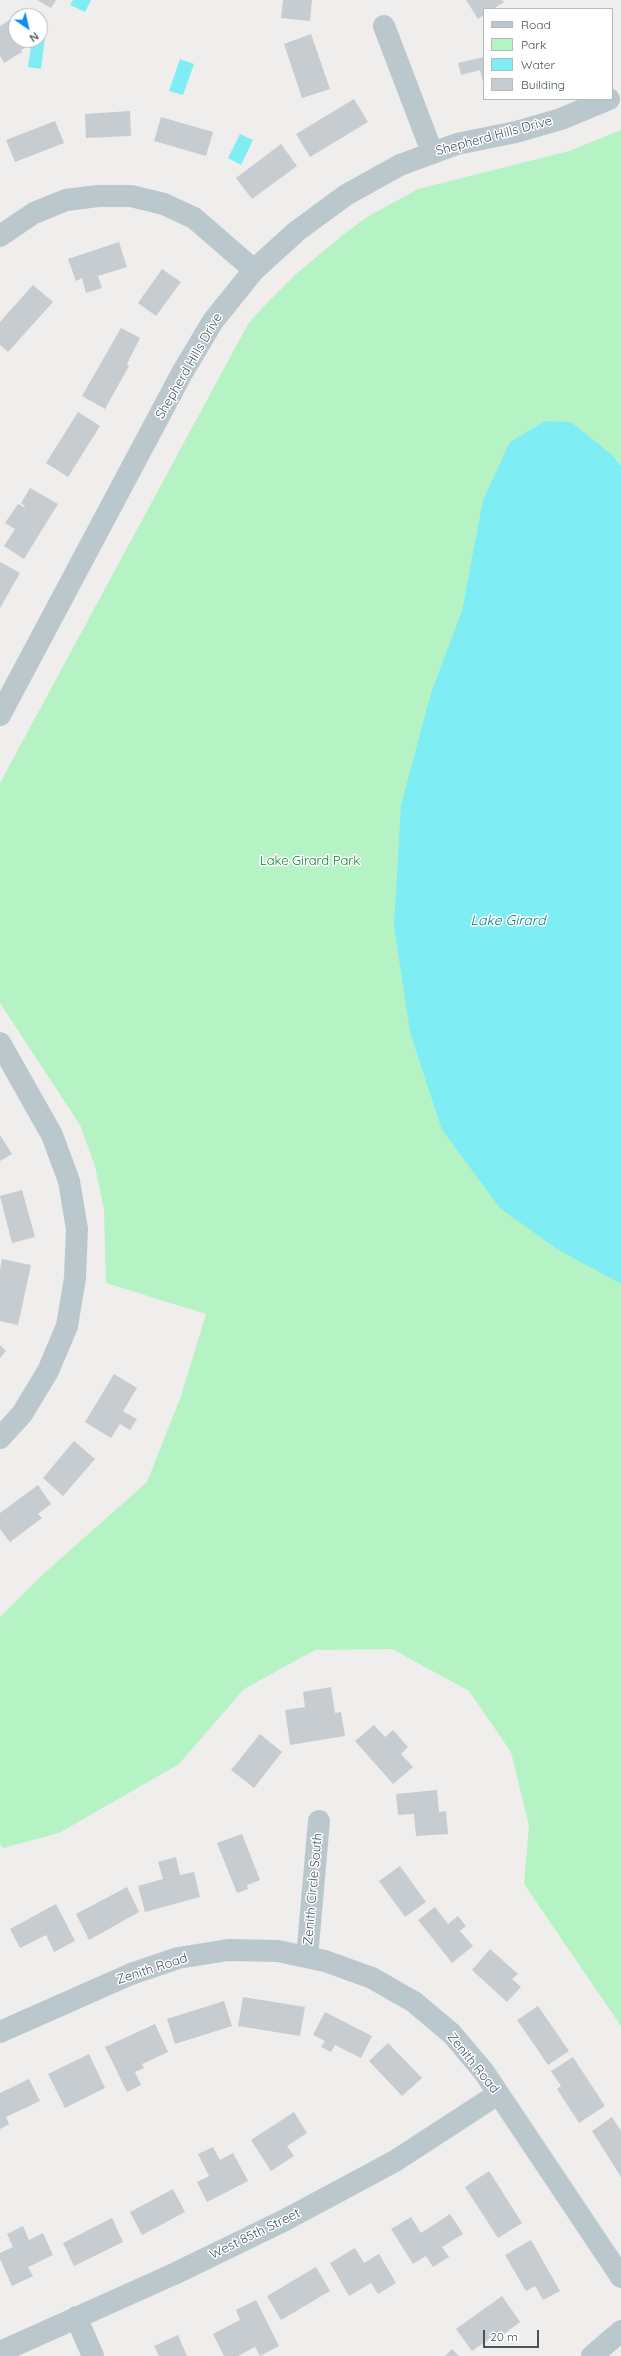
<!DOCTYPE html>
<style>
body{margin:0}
#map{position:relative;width:621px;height:2356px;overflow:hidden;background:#f0eded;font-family:Quicksand,sans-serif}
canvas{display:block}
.legend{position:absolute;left:483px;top:8px;width:130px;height:92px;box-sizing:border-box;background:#fff;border:1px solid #b4bbbe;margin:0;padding:5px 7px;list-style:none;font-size:12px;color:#44545c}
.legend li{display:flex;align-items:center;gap:8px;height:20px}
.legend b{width:20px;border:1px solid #b4bbbe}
.north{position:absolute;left:8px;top:8px;width:40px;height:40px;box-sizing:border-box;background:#fff;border:1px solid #b4bbbe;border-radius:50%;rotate:146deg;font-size:11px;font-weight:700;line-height:16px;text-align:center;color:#44545c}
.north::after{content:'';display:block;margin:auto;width:14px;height:18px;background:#088fef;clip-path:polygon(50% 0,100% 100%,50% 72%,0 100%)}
.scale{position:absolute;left:483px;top:2330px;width:56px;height:18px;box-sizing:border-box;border:2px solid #44545c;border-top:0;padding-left:5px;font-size:12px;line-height:14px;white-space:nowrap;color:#44545c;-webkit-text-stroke:3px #fff;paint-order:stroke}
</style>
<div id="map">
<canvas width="621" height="2356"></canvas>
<ul class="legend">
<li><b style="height:5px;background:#bac8ce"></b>Road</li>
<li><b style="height:11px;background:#b6f3c4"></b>Park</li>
<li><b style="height:11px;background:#7fedf4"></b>Water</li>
<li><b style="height:11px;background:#c6ccd0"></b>Building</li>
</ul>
<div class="north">N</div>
<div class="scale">20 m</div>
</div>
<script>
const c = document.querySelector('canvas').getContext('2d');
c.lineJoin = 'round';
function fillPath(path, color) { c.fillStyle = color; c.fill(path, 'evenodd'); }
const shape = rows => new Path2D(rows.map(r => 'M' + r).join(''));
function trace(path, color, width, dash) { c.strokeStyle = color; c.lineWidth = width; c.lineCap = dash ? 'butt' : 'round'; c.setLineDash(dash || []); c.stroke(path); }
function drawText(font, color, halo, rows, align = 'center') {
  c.font = font + ' Quicksand,sans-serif'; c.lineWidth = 3; c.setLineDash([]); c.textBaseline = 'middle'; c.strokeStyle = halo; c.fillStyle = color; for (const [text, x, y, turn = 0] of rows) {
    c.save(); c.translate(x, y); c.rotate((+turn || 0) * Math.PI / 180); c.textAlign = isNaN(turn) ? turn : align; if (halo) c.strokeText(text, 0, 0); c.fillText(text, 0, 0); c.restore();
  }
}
fillPath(shape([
 [621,130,621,2026,524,1884,529,1826,511,1752,469,1691,392,1649,315,1650,244,1689,179,1764,59,1833,3,1848,0,1844,0,1617,41,1576,147,1482,181,1396,206,1314,106,1283,104,1210,95,1166,80,1125,0,1003,0,783,248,324,262,308,296,274,344,234,367,217,418,189,569,151]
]), '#b6f3c4');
fillPath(shape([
 [73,0,91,0,85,12,70,5],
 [40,36,45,37,41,69,28,67,32,40,40,40],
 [180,59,194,64,183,95,169,91],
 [240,134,253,140,241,165,228,158],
 [545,421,571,422,612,455,621,466,621,1284,557,1249,500,1208,442,1130,410,1032,394,926,401,805,431,693,462,611,483,500,510,442]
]), '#7fedf4');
fillPath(shape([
 [37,0,56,0,51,8],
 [283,0,312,0,310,21,281,18],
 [466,0,502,0,504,2,493,9,484,9,484,15,478,19],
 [16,16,16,40,24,40,28,46,21,50,22,52,4,63,0,56,0,26],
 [311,34,330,89,302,98,284,44],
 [484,57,484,85,480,70,461,75,458,63],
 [354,99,368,122,310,157,296,134],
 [130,111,131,136,86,138,85,114],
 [161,117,213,132,206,156,154,141],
 [55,121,64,143,15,162,6,140],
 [281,144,297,166,252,199,236,178],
 [119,242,127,267,98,276,102,288,86,293,82,278,76,281,68,259],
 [162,269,181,282,156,316,138,303],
 [33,285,53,302,8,352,0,345,0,322],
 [121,328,140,338,127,364,129,366,105,409,82,396],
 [78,412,100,426,68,477,46,463],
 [30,488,58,504,24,559,4,546,15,529,5,523,18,504,24,507,25,506,21,503],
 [0,562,20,573,0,608],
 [0,1135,12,1154,0,1161],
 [22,1190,35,1237,12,1243,0,1196],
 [2,1259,31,1265,18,1325,0,1321,0,1269],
 [0,1345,6,1351,0,1358],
 [114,1374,137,1388,123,1411,137,1419,130,1430,120,1424,111,1438,85,1422],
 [74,1441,95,1459,63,1496,43,1478],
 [38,1485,51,1504,38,1514,42,1518,10,1542,0,1529,0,1513],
 [331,1687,335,1713,341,1712,345,1736,290,1745,285,1710,305,1707,303,1692],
 [374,1725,385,1737,393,1730,408,1747,401,1754,413,1767,393,1784,355,1741],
 [260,1734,282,1752,254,1788,231,1770],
 [437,1790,439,1812,446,1811,448,1834,416,1836,414,1814,398,1815,396,1794],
 [242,1834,260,1880,247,1885,248,1889,237,1893,217,1843],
 [176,1857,180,1875,194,1872,200,1897,145,1912,138,1886,163,1879,158,1862],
 [400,1866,426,1902,405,1917,379,1881],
 [127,1887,139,1912,89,1940,76,1914],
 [56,1904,75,1941,54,1952,46,1935,20,1948,10,1929],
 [435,1907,448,1924,458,1916,466,1926,460,1931,473,1946,452,1963,418,1920],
 [490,1949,518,1974,512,1979,521,1987,507,2002,472,1970],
 [243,1997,305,2007,300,2036,238,2026],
 [224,2001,232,2026,175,2044,167,2019],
 [538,2006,569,2051,548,2065,517,2020],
 [325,2012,372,2036,361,2058,335,2045,331,2052,321,2047,325,2041,313,2035],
 [155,2024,168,2052,142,2064,144,2068,135,2072,141,2085,127,2092,105,2047],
 [388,2043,422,2078,402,2096,369,2061],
 [89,2054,105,2088,65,2108,48,2074],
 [573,2057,605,2106,579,2123,557,2089,561,2086,551,2071],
 [29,2079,40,2101,6,2117,9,2124,0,2129,0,2093],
 [294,2112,307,2133,287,2146,294,2156,271,2171,251,2140],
 [612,2117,621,2131,621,2177,592,2131],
 [213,2147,220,2160,233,2153,248,2181,207,2202,197,2182,209,2176,198,2154],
 [489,2171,522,2223,498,2238,465,2187],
 [173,2189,185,2212,142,2235,130,2212],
 [450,2214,463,2234,442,2247,449,2257,433,2267,426,2256,413,2264,391,2229,411,2217,421,2233],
 [112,2218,123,2242,74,2266,63,2243],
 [23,2226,29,2240,43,2233,53,2255,28,2267,33,2276,12,2286,0,2259,0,2253,13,2247,7,2234],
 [531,2240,560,2291,543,2300,535,2286,526,2291,505,2255],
 [355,2248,364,2263,379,2254,396,2283,378,2294,371,2283,349,2296,330,2263],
 [316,2267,330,2291,281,2320,267,2296],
 [502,2296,520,2322,504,2334,501,2331,472,2351,456,2329],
 [256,2300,279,2346,260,2356,255,2347,238,2356,224,2356,213,2334,240,2320,236,2310],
 [178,2335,187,2356,159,2356,154,2346],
 [452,2349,459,2356,445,2356]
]), '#c6ccd0');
trace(shape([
 [384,26,432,152],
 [0,236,34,213,66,200,98,196,131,196,164,204,194,218,254,270],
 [0,715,182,373,213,321,254,270,297,231,346,195,400,165,457,144,516,132,561,119,609,99],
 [0,1043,52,1135,69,1181,77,1229,75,1278,67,1326,48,1371,22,1414,0,1438],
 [307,1957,319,1821],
 [0,2032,131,1974,178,1958,228,1950,278,1951,325,1961,372,1978,414,2002,452,2034,484,2072,621,2277],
 [76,2317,93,2356],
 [0,2352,174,2274,285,2220,395,2161,498,2094],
 [592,2356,621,2331]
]), '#bac8ce', 22);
drawText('13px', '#44545c', '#fff', [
 ["Shepherd Hills Drive",494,136,-15],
 ["Shepherd Hills Drive",189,366,-60],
 ["Zenith Circle South",313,1889,-85],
 ["Zenith Road",152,1969,-18],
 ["Zenith Road",473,2063,51],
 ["West 85th Street",255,2234,-26]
]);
drawText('13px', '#0e8437', '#fff', [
 ["Lake Girard Park",310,861]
]);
drawText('italic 14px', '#04828a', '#fff', [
 ["Lake Girard",508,921]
]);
</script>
